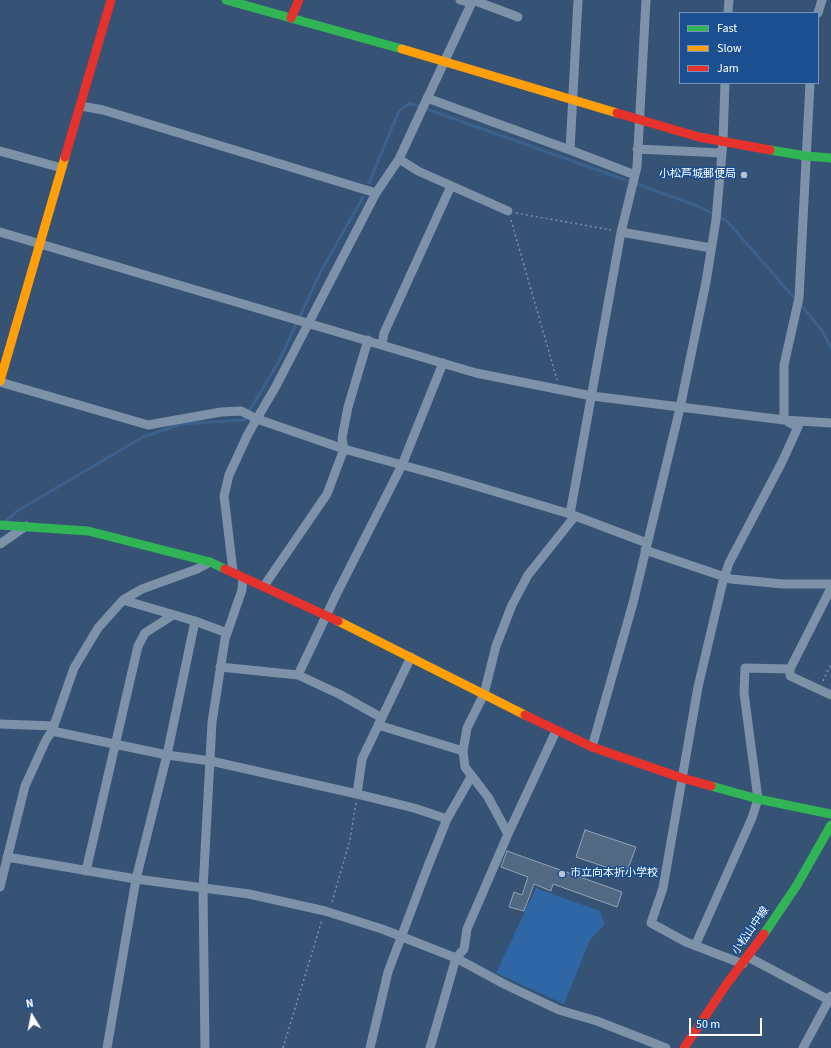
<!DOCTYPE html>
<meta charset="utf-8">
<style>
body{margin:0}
#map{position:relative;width:831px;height:1048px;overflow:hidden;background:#365274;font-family:"Source Sans 3",sans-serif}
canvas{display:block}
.legend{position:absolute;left:679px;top:12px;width:140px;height:72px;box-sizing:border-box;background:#1b4f8f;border:1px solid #7695bc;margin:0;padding:5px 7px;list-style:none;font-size:12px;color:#fff}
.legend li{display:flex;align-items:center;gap:8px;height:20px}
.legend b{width:20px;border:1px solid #7695bc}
.north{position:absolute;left:12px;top:996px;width:40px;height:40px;-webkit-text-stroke:3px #1b4f8f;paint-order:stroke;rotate:350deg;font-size:11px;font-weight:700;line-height:16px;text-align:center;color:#fff}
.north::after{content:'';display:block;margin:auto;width:14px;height:18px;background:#fff;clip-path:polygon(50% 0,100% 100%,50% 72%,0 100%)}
.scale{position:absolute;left:689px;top:1018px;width:73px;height:18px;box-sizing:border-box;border:2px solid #fff;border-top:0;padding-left:5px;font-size:12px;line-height:14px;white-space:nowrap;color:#fff;-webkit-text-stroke:3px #1b4f8f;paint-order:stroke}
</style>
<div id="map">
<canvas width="831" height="1048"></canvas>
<ul class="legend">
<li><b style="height:5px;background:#30b455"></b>Fast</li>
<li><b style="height:5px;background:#ff9f0a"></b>Slow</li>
<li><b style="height:5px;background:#e5322d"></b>Jam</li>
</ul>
<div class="north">N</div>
<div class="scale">50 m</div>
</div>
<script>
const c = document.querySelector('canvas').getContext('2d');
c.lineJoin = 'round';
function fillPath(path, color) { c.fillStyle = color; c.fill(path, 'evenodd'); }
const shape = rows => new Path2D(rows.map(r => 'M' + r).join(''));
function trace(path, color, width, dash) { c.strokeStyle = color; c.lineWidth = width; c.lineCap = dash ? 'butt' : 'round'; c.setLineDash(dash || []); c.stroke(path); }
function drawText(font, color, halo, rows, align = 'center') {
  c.font = font + ' "Source Sans 3","Noto Sans JP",sans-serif'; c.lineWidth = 3; c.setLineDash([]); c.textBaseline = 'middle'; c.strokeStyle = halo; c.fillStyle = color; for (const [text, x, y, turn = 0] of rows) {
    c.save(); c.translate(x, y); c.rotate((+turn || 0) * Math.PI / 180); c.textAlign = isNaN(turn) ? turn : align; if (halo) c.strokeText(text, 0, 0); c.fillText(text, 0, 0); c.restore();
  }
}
fillPath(shape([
 [536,888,600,911,605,924,590,940,564,1004,496,973]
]), '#2f66a5');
trace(shape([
 [369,183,399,111,410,103,698,206,727,221,796,300],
 [800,304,823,332,831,348],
 [6,521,17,511,143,437,181,424,244,420,279,361,320,273,363,197]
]), '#3b618d', 3);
const building = shape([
 [585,830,636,847,626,874,576,857,585,830],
 [507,851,622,892,617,907,553,884,551,891,534,884,524,911,509,907,514,892,522,895,528,877,501,867,507,851]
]);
fillPath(building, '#526984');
trace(building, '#92a2b6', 1);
trace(shape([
 [516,213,611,230],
 [511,220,557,380],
 [823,681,831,664],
 [332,902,350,840,356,803],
 [283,1048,322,920]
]), '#7d92a8', 1.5, [2, 3]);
trace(shape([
 [460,0,472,3],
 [578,0,570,150,635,175],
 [728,13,729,0],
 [818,13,822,0],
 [427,98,570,150],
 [81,106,103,110,376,193],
 [637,149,722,153],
 [0,151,62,168],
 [399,159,418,171,508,211],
 [0,232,476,373,592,396,784,420,831,423],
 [621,232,711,248],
 [382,344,384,333,451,186],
 [0,382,148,425,221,412,241,411,257,419,344,449,446,477,570,514,647,543],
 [784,420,784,365,799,298,810,83],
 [570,514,621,232,637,167,646,0],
 [0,544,26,526],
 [645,550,731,579,783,584,831,584],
 [233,571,224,496,229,475,248,434,276,386,376,193,399,159,473,0,518,17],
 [264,586,327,494,344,449,342,438,348,407,368,340],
 [831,588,790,669,790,676,831,695],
 [123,600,195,621,227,633],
 [220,667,298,675,339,694,382,718],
 [298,675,336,595,402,465,443,363],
 [0,724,54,726],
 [378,725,463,751],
 [52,731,167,755,211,761,357,794,414,808,447,819],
 [592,747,633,603,680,408,706,282,716,220,723,141,725,83],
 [357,794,362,759,411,657],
 [508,834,488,797,465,767,463,751,467,728,484,694,496,646,512,605,528,575,575,516],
 [7,857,136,879,249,894,325,911,382,929,456,958,506,985,559,1010,597,1021,666,1048],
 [86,871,138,646,145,633,173,615],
 [0,887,25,786,46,740,52,731,74,668,98,628,123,600,142,589,197,569,210,562],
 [695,946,752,818,758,799,744,693,745,668,790,669],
 [748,957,829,1000],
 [743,964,686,942,651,923,663,888,698,687,722,585,729,563,782,462,798,427,788,422],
 [107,1048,136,879,167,755,195,621],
 [205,1048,203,889,212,722,225,639,242,590,243,578],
 [370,1048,388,972,428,866,447,819,471,777],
 [430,1048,456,958,464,949,467,929,508,834,556,731],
 [803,1048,831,996]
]), '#7d92a8', 9);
trace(shape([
 [226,0,402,49],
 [770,150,806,156,831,158],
 [0,525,88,531,210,562,225,569],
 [711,786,758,799,831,814],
 [764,934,797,885,831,825]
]), '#30b455', 9);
trace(shape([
 [402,49,617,113],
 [0,381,65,157],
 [338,621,525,715]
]), '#ff9f0a', 9);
trace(shape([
 [291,18,299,0],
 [617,113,699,137,770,150],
 [65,157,111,0],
 [225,569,338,621],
 [525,715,592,747,682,778,711,786],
 [684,1048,726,985,764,934]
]), '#e5322d', 9);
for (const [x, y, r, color] of [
 [744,175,4,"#b9c2ce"],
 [562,874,4,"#b9c2ce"]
]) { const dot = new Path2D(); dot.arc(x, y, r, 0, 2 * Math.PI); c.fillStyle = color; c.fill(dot); trace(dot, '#1b4f8f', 1.5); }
drawText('11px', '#fff', '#1b4f8f', [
 ["小松芦城郵便局",736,175],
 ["市立向本折小学校",570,874,"left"]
], 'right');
drawText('11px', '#fff', '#1b4f8f', [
 ["小松山中線",751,931,-55]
]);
</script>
